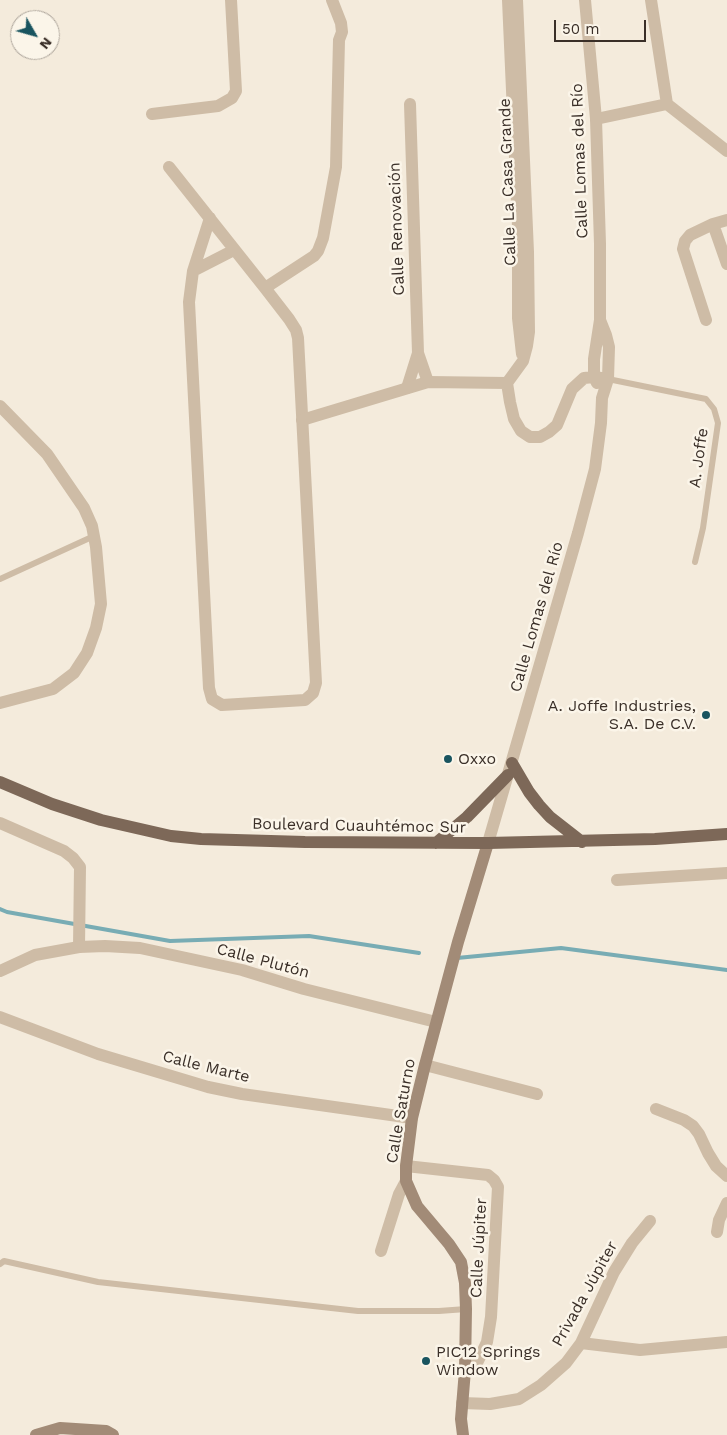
<!DOCTYPE html>
<html>
<head>
<meta charset="utf-8">
<style>
  body { margin:0 }
  #map { position:relative; width:727px; height:1435px; overflow:hidden; background:#f4ebdc; font-family:"Work Sans",sans-serif }
  canvas { display:block }
  .north { position:absolute; left:10px; top:10px; width:50px; height:50px; box-sizing:border-box; background:#fbf5e9; border:1px solid #aea69c; border-radius:50%; rotate:128deg; font-size:14px; font-weight:700; line-height:20px; text-align:center; color:#3a2f28 }
  .north::after { content:''; display:block; margin:auto; width:18px; height:22px; background:#19545f; clip-path:polygon(50% 0,100% 100%,50% 72%,0 100%) }
  .scale { position:absolute; left:554px; top:20px; width:92px; height:22px; box-sizing:border-box; border:2px solid #3a2f28; border-top:0; padding-left:6px; font-size:15px; line-height:18px; white-space:nowrap; color:#3a2f28; -webkit-text-stroke:4px #fbf5e9; paint-order:stroke }
</style>
</head>
<body>
<div id="map">
<canvas width="727" height="1435"></canvas>
<div class="north">N</div>
<div class="scale">50 m</div>
</div>
<script>
const ctx = document.querySelector('canvas').getContext('2d');
ctx.lineJoin = 'round';
const shape = rows => new Path2D(rows.map(r => 'M' + r).join(''));
function strokePath(path, color, width, dash) { ctx.strokeStyle = color; ctx.lineWidth = width; ctx.lineCap = dash ? 'butt' : 'round'; ctx.setLineDash(dash || []); ctx.stroke(path); }
function write(font, color, halo, rows, align = 'center') {
  ctx.font = font + ' "Work Sans",sans-serif'; ctx.lineWidth = 5; ctx.setLineDash([]); ctx.textBaseline = 'middle'; ctx.strokeStyle = halo; ctx.fillStyle = color; for (const [text, x, y, turn = 0] of rows) {
    ctx.save(); ctx.translate(x, y); ctx.rotate((+turn || 0) * Math.PI / 180); ctx.textAlign = isNaN(turn) ? turn : align; if (halo) ctx.strokeText(text, 0, 0); ctx.fillText(text, 0, 0); ctx.restore();
  }
}
strokePath(shape([
  [0,909,7,912,170,941,309,936,419,953],
  [457,958,561,948,727,970]
]), '#78acb4', 4);
strokePath(shape([
  [608,379,706,399,714,409,718,423,703,528,695,562],
  [0,579,94,536],
  [0,1264,4,1261,98,1282,358,1311,439,1311,466,1309]
]), '#cebca6', 6);
strokePath(shape([
  [651,0,667,104],
  [410,104,418,353,428,382],
  [152,114,218,106,232,98,236,91,231,0],
  [596,119,667,104,727,151],
  [169,167,265,288,289,319,296,330,298,338,316,683,313,693,305,700,222,705,212,699,209,688,189,302,193,271,210,218],
  [713,224,727,264],
  [193,271,234,250],
  [265,288,314,256,318,251,323,238,336,167,339,40,342,32,341,23,332,0],
  [706,320,683,249,685,241,690,235,713,224,727,220],
  [407,388,418,353],
  [0,406,47,454,84,508,92,526,96,547,101,604,96,628,87,653,74,673,53,689,0,703],
  [0,823,64,851,73,858,80,867,79,947],
  [617,880,727,873],
  [0,1017,98,1054,208,1087,242,1094,412,1118],
  [425,1065,537,1094],
  [656,1109,684,1120,693,1126,699,1134,708,1153,716,1166,727,1176],
  [406,1166,488,1175,494,1180,498,1187,491,1317,487,1342,478,1361,465,1370],
  [717,1232,719,1220,727,1203],
  [381,1251,399,1194,406,1181],
  [581,1343,640,1350,727,1342],
  [462,1403,490,1404,519,1399,541,1385,566,1363,581,1343,614,1272,632,1243,650,1221]
]), '#cebca6', 12);
strokePath(shape([
  [508,0,518,226,518,318,522,354],
  [517,0,528,252,529,332,527,346,523,361,507,383,510,402,514,419,521,431,530,437,540,437,549,432,557,425,572,389,584,378,594,377,608,379],
  [585,0,596,119,600,244,600,320,594,359,594,377,597,383],
  [302,420,428,382,507,383],
  [488,843,578,533,595,469,601,423,602,398,608,379,609,347,606,335,600,320],
  [0,971,35,955,79,947,105,946,140,948,242,970,304,989,436,1022]
]), '#cebca6', 12);
strokePath(shape([
  [36,1435,60,1428,106,1431,113,1435],
  [463,1435,461,1419,465,1370,466,1309,465,1283,461,1262,449,1244,417,1206,406,1181,406,1166,412,1118,425,1065,458,942,488,843]
]), '#a28b77', 12);
strokePath(shape([
  [512,763,529,792,539,805,550,817,582,842],
  [0,782,52,804,101,820,171,836,201,839,305,842,488,843,655,839,727,834],
  [436,843,467,817,508,775]
]), '#7d6858', 12);
for (const [x, y, r, color] of [
  [706,715,5,"#19545f"],
  [448,759,5,"#19545f"],
  [426,1361,5,"#19545f"]
]) { const dot = new Path2D(); dot.arc(x, y, r, 0, 2 * Math.PI); ctx.fillStyle = color; ctx.fill(dot); strokePath(dot, '#fbf5e9', 2); }
write('16px', '#3a2f28', '#fbf5e9', [
  ["Calle Lomas del Río",580,161,-92],
  ["Calle La Casa Grande",508,182,-92],
  ["Calle Renovación",397,229,-92],
  ["A. Joffe",699,458,-82],
  ["Calle Lomas del Río",537,617,-74],
  ["Boulevard Cuauhtémoc Sur",359,826,1],
  ["Calle Plutón",263,961,15],
  ["Calle Marte",206,1067,14],
  ["Calle Saturno",401,1111,-80],
  ["Calle Júpiter",479,1248,-87],
  ["Privada Júpiter",585,1294,-61]
]);
write('16px', '#3a2f28', '#fbf5e9', [
  ["A. Joffe Industries,",696,706,"right"],
  ["S.A. De C.V.",696,724,"right"],
  ["Oxxo",458,759],
  ["PIC12 Springs",436,1352],
  ["Window",436,1370]
], 'left');
</script>
</body>
</html>
